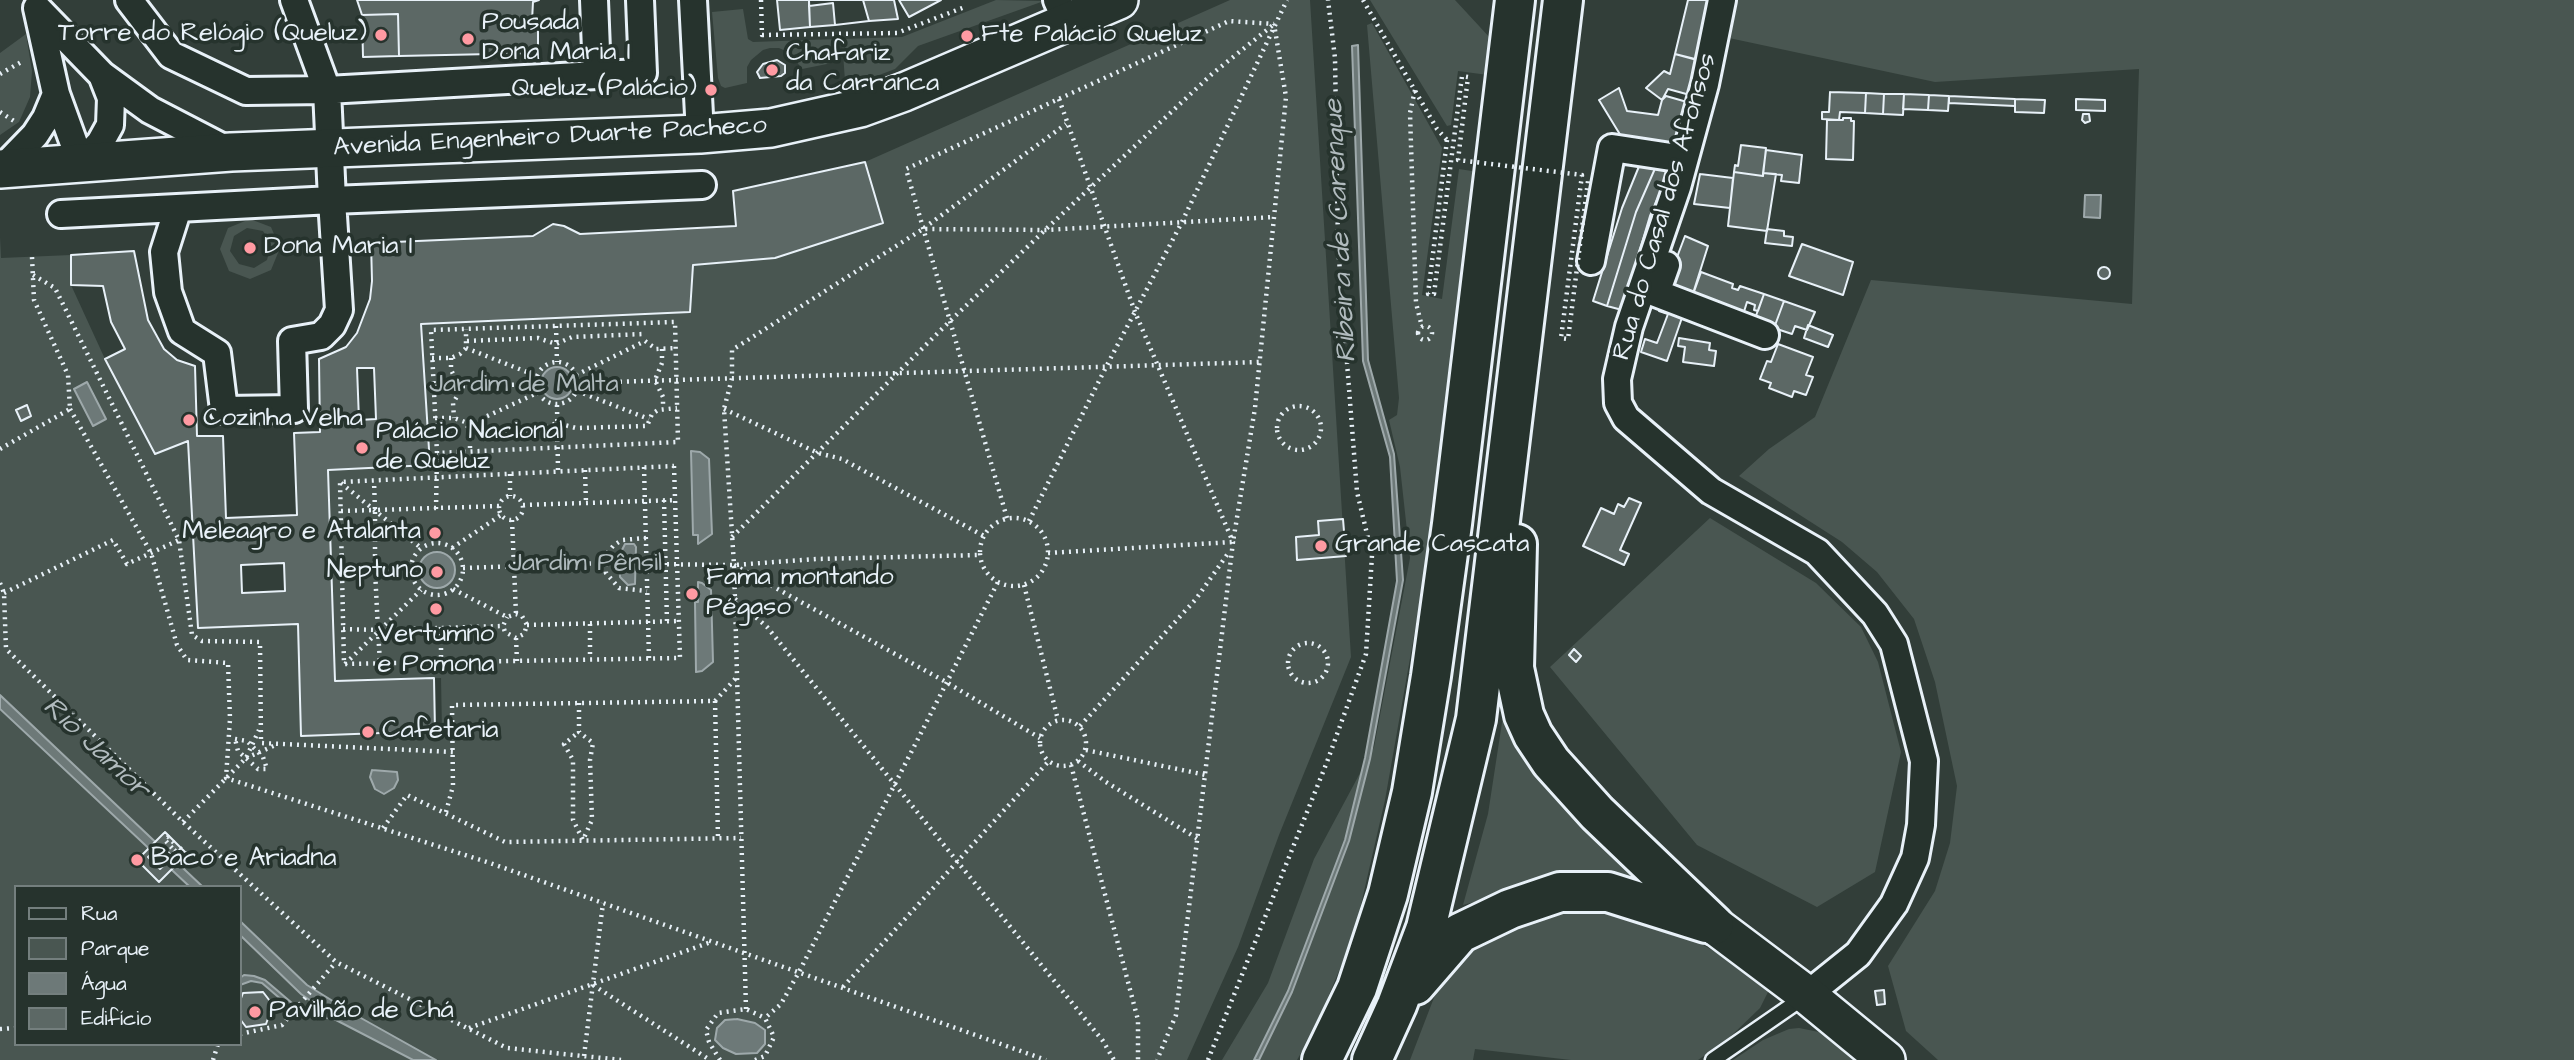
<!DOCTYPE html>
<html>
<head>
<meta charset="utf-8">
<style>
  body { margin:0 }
  #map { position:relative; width:2574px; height:1060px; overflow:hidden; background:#323e39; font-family:"Architects Daughter",sans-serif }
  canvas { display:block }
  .legend { position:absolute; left:14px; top:885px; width:228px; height:161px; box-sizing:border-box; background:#26332d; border:2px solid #747f7e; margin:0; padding:9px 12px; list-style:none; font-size:21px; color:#e8f1f8 }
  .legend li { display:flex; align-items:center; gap:14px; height:35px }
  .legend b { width:35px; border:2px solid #747f7e }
</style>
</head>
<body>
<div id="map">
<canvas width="2574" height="1060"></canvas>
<ul class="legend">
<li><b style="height:9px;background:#26332d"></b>Rua</li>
<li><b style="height:19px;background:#495651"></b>Parque</li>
<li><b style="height:19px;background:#6d7978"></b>Água</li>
<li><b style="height:19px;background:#5c6865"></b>Edifício</li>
</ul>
</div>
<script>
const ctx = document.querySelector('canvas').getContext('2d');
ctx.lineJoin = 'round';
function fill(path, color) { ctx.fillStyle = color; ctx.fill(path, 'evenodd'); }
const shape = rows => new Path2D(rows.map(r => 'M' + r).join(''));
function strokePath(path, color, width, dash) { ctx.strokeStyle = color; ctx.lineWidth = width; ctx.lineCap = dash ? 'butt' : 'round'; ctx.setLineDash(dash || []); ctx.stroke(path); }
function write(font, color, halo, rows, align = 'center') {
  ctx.font = font + ' "Architects Daughter",sans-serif'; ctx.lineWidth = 7; ctx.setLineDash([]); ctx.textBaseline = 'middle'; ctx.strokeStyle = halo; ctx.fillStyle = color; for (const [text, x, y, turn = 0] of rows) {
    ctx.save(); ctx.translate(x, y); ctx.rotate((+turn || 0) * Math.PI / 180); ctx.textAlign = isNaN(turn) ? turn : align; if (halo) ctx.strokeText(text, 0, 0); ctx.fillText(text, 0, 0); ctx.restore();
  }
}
fill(shape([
  [996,0,1044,1,918,46,895,69,853,85,845,81,842,39,902,37],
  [1230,0,1310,0,1351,657,1279,835,1238,947,1187,1060,0,1060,0,237,1,258,71,255,71,285,105,359,154,454,188,441,198,628,298,624,301,736,442,731,441,678,335,681,328,470,430,465,421,324,690,312,693,265,775,258,883,223,865,162],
  [16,887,240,887,240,1044,16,1044],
  [1370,0,1455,0,1492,40,1488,75,1458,71,1451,125,1447,126],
  [1720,0,2574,0,2574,1060,1938,1060,1906,1031,1888,966,1935,891,1950,843,1957,786,1935,682,1914,619,1877,572,1842,542,1739,476,1769,449,1815,417,1871,280,2132,304,2139,69,1935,82,1715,35],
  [743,9,748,39,753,42,836,39,836,57,832,63,802,69,790,53,779,48,770,48,763,50,751,60,747,67,747,83,725,88,721,86,718,78,712,12],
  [1372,23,1442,148,1422,295,1442,299,1459,169,1478,172,1427,562,1385,800,1354,935,1316,1026,1297,1060,1222,1060,1268,983,1314,859,1374,747,1410,558,1400,467,1389,420,1397,415,1399,398,1367,25],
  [26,34,32,71,30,97,19,122,0,135,0,53],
  [250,219,271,227,280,248,271,270,250,279,229,271,220,249,228,228],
  [247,228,263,231,271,244,267,260,254,268,239,264,230,251,234,236],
  [1710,518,1816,583,1861,627,1878,662,1901,752,1875,872,1817,907,1697,845,1550,667],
  [1503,716,1508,717,1662,886,1569,877,1463,905,1488,814],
  [1550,908,1643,911,1765,980,1769,990,1760,1008,1727,1040,1698,1060,1571,1060,1475,1049,1473,1060,1410,1060,1440,982,1467,947],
  [1799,1028,1819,1032,1828,1037,1858,1060,1733,1060,1763,1040,1789,1029]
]), '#495651');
const water = shape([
  [1358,45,1368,360,1394,454,1403,580,1370,759,1349,841,1292,992,1259,1060,1254,1060,1288,991,1345,840,1365,758,1397,581,1390,457,1363,361,1352,46,1358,45],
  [2085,195,2101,195,2100,218,2084,217,2085,195],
  '541 383a16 16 0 1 1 32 0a16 16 0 1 1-32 0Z',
  [87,382,106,419,93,426,74,389,87,382],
  [691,451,700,452,709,459,712,534,698,544,698,535,693,535,691,451],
  [625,544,634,544,636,547,635,584,628,585,620,577,619,556,625,544],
  '419 570a18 18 0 1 1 36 0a18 18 0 1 1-36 0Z',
  [698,582,702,583,711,590,713,662,702,671,696,672,695,602,698,602,698,582],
  [0,695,203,887,190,887,0,709,0,695],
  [372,770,397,772,398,780,394,788,384,794,375,789,370,777,372,770],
  [240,921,307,985,352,1013,436,1060,413,1060,334,1019,298,1014,262,983,251,981,240,985,240,978,244,975,254,976,265,980,299,1009,309,1009,312,1005,311,1001,301,994,240,935,240,921],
  [737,1019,755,1023,765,1030,765,1044,757,1053,736,1054,723,1048,715,1040,717,1028,725,1020,737,1019]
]);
fill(water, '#6d7978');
strokePath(water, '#9ea9ab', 2);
const building = shape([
  [357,0,539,0,533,2,532,21,538,24,538,53,399,56,398,14,362,15,357,0],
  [777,0,809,0,810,27,780,30,777,0],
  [809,0,863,0,869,21,835,25,833,3,809,6,809,0],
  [809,0,863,0,869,21,835,25,833,3,809,6,809,0],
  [863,0,894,0,898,19,869,21,863,0],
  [899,0,941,0,909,17,899,0],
  [1688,0,1710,0,1699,60,1675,54,1688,0],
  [833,3,835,25,810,27,809,6,833,3],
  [398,14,399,56,363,57,362,15,398,14],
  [1675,54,1697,60,1690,95,1668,89,1662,100,1646,88,1664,71,1670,74,1675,54],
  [777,60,785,65,785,73,781,76,760,78,757,72,763,64,777,60],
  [1619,88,1627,111,1658,115,1662,100,1666,96,1687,102,1676,152,1627,146,1599,100,1619,88],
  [1830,92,1866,93,1865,113,1840,112,1839,120,1822,119,1822,112,1829,112,1830,92],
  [1866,93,1884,94,1883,114,1865,113,1866,93],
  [1884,94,1904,94,1903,115,1883,114,1884,94],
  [1904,94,1929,95,1928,110,1903,109,1904,94],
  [1929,95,1949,96,1948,111,1928,110,1929,95],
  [1949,96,2015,99,2015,106,1949,103,1949,96],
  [2015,99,2045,100,2044,113,2015,112,2015,99],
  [2076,99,2105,100,2105,111,2076,110,2076,99],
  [2083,114,2089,114,2090,121,2085,123,2082,120,2083,114],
  [1843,118,1851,118,1851,121,1854,121,1853,160,1826,159,1827,120,1843,120,1843,118],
  [1741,145,1766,148,1763,176,1734,172,1735,165,1738,166,1741,145],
  [1766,150,1802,155,1799,183,1781,181,1782,175,1763,173,1766,150],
  [1642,159,1657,164,1636,212,1607,306,1593,301,1622,208,1642,159],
  [865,162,883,223,775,258,693,265,690,312,421,324,430,465,328,470,335,681,434,678,435,731,301,736,298,624,198,628,188,441,155,454,105,359,125,349,111,322,103,286,71,285,71,255,134,251,148,320,164,349,177,360,195,366,197,436,223,436,226,518,297,515,294,433,320,432,319,359,346,347,357,333,370,299,372,281,371,243,533,236,553,224,564,226,580,234,736,226,733,191,865,162],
  [357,368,374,368,376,419,359,420,357,368],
  [284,563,285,591,242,593,241,565,284,563],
  [1657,164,1670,170,1650,216,1622,310,1607,306,1636,212,1657,164],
  [1734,172,1763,176,1763,173,1776,174,1767,231,1728,226,1734,172],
  [1700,174,1733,178,1730,208,1694,204,1700,174],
  [1767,229,1784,231,1784,236,1793,237,1792,246,1765,243,1767,229],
  [1685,236,1708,246,1690,303,1663,294,1685,236],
  [1802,244,1853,262,1843,295,1789,276,1802,244],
  '2098 273a6 6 0 1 1 12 0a6 6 0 1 1-12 0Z',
  [1701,272,1733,284,1732,288,1738,290,1740,286,1764,294,1758,311,1754,310,1755,305,1747,302,1742,318,1691,300,1701,272],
  [1764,294,1784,301,1774,328,1754,321,1764,294],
  [1662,301,1685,309,1667,361,1641,352,1645,339,1657,343,1668,314,1659,311,1662,301],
  [1784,301,1815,312,1807,330,1795,326,1792,334,1774,328,1784,301],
  [1808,325,1833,335,1828,347,1804,338,1808,325],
  [1679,338,1710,343,1709,350,1716,351,1714,366,1683,362,1685,347,1678,346,1679,338],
  [1778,344,1813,357,1806,375,1813,377,1806,395,1794,391,1792,397,1769,388,1771,383,1760,379,1767,361,1771,362,1778,344],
  [27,405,31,416,21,421,16,410,27,405],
  [1629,498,1641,503,1620,550,1629,554,1624,565,1583,546,1601,508,1614,514,1618,504,1624,507,1629,498],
  [1343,519,1346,556,1297,560,1296,537,1319,535,1318,521,1343,519],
  [1574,649,1581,656,1576,662,1569,655,1574,649],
  [165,832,187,854,159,882,137,860,165,832],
  [161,845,173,857,160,869,148,857,161,845],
  [1884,990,1885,1004,1877,1005,1875,991,1884,990],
  [263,992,273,1005,266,1024,246,1027,240,1019,240,1001,243,993,263,992]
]);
fill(building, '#5c6865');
strokePath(building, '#e8f1f8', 2);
const lane = shape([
  [1713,1060,1807,995]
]);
const street = shape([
  [129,0,171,55,246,91,327,90,597,75],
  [594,0,597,75,643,73,640,0],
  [693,0,700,134],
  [1057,0,1067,22],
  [1722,0,1705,84,1677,187,1629,327,1617,379,1618,403,1626,418,1711,491,1817,552,1875,614,1894,644,1924,761,1921,825,1915,858,1894,904,1858,954,1807,995],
  [37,8,56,94,81,163,100,143,110,125,111,98,102,75],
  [37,8,102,75,150,110,231,152],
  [2,169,35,135,46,118,56,94],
  [178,208,164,252,168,292,182,331,217,353,224,410,294,409,292,341,321,336,332,325,339,310,332,200,702,185],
  [61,214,332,200,327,90,294,0],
  [1591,261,1612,148,1684,159],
  [1666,265,1656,293,1765,335]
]);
const secondary = shape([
  [0,169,231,152,700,134,771,128,860,108,904,92,1119,0],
  [1714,925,1807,995,1886,1060]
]);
const highway = shape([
  [1517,544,1514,668,1524,715,1533,735,1551,762,1597,813,1714,925],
  [1415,985,1460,933,1510,909,1560,892,1608,892,1706,923],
  [1322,1060,1357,988,1388,894,1412,792,1431,676,1452,524,1515,0],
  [1372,1060,1397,1005,1426,928,1476,719,1563,0]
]);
strokePath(lane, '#e8f1f8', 19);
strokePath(street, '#e8f1f8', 32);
strokePath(secondary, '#e8f1f8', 42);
strokePath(highway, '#e8f1f8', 44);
strokePath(shape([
  [761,0,762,35,897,33,965,7],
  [1363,0,1437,129,1447,140],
  [0,74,23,61],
  [1415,90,1410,113,1416,303,1422,327],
  [1059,99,1135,312,1233,542,1176,1015,1157,1060],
  [0,112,14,121],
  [924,228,1066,124],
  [33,275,55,288,179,540,192,635,202,641,260,642,261,743,453,752],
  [556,326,557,362],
  '1418 333a7 7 0 1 1 14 0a7 7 0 1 1-14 0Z',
  [467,341,538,338,556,344,572,337,643,334],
  [466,348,537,376],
  [662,349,662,363,655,380,663,397,663,408],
  [432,358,451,358,460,354,466,348,466,329],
  [451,358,451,370,459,386,459,393,453,403,454,418],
  '536 383a21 21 0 1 1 42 0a21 21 0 1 1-42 0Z',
  [576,375,645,341,656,349,676,348],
  [578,383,1260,362],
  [435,387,535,384],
  [577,391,649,419],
  [557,405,558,471],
  '1277 428a22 22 0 1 1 44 0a22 22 0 1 1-44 0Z',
  [70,409,151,553,177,645,187,660,228,663,230,719,226,778,490,863,1046,1060],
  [724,409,818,453,842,459,984,536],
  [435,418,454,418,465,422,470,431,470,452],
  [468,425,537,393],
  [470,431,540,430,557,423,576,428,647,426,652,414,658,410,677,408],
  [0,449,70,409,68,375,34,300,32,257],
  [674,466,680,658,344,664,340,482,674,466],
  [644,467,649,658],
  [585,470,586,503],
  [510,474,510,496],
  [341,483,421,548],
  '499 508a12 12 0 1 1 24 0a12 12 0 1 1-24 0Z',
  [664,500,667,622],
  [523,505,676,500],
  [499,506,375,510,375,570,378,630,503,626],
  [436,509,437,453,431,330,675,322,678,442,437,453],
  [341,511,375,510,374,481],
  [1007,518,906,169,1229,21,1274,24],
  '980 552a34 34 0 1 1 68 0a34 34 0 1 1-68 0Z',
  [512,520,516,614],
  [1029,521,1106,367,1182,222,1287,0],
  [732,537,949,322,1045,230,1212,74,1273,25],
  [646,538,622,540,614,545,607,553,605,563,606,573,619,588,647,591],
  '411 569a26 26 0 1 1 52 0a26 26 0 1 1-52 0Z',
  [452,548,501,515],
  [1048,553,1233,542,1255,408,1286,97,1274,24],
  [646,564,734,565,817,559,979,555],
  [734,565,946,682,1040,738],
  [463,568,605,563],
  [342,572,410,569],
  [0,583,4,593,6,649,183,822,336,962,507,1048,621,1060],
  [1024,585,1058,720],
  [453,589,507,617,516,614,522,616,527,625,524,634,516,638,505,632,503,626,507,617],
  [4,593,113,540,127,564,179,540],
  [735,599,767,627,1103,1041,1114,1060],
  [590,624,590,659],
  [527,625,679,621],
  [441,627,441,662],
  [343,629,378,630,380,663],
  [516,638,517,661],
  '1288 663a20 20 0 1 1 40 0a20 20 0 1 1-40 0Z',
  [345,664,421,590],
  [715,701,718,838],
  [579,703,579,732,593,743,590,760,592,820,583,840,573,820,573,760,564,744,579,732],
  '1040 743a23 23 0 1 1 46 0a23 23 0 1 1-46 0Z',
  [1080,726,1196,599,1229,552],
  [235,739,247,741,263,757,267,769,258,769,238,751,235,739],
  [1086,750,1206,775],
  [246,758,278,744],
  [1078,761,1106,782,1198,839],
  [1071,765,1138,1020,1138,1060],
  [446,812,453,786,452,705,715,701,737,677],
  [183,822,246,758,259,730],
  [383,828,407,795,505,842,741,838],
  [172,848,165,840,168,837,175,844],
  [174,850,182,857,185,853,178,846],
  [593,985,710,1060],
  [843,987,1048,762],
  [746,1009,734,565,724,409,732,378,732,350,923,229,1045,230,1274,217],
  [469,1028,711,942],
  [0,1029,16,1028],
  [240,1034,282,1025,336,962],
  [584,1056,603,903],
  [213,1060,218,1044],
  [720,1060,709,1042,706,1030,718,1013,746,1009,765,1018],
  [755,1060,765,1056,774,1037,765,1018,781,1004,799,972,998,582],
  [1208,1060,1327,762,1366,654,1372,555,1357,492,1338,246,1335,58,1328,0]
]), '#e8f1f8', 4.5, [2, 5]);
strokePath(lane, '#26332d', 14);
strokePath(street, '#26332d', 26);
strokePath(secondary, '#26332d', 37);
strokePath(highway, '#26332d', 38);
strokePath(shape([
  [1447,140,1428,294,1434,294,1462,76,1468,77,1458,160,1582,175,1561,338,1568,339,1588,181]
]), '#e8f1f8', 4.5, [2, 5]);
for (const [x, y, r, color] of [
  [381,35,7,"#ff9aa2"],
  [967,36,7,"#ff9aa2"],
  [468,39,7,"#ff9aa2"],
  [772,70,7,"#ff9aa2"],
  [711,90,7,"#ff9aa2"],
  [250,248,7,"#ff9aa2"],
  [189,420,7,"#ff9aa2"],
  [362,448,7,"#ff9aa2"],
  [435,533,7,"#ff9aa2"],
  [1321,546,7,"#ff9aa2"],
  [437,572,7,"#ff9aa2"],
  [692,594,7,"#ff9aa2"],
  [436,609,7,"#ff9aa2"],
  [368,732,7,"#ff9aa2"],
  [137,860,7,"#ff9aa2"],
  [255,1012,7,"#ff9aa2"]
]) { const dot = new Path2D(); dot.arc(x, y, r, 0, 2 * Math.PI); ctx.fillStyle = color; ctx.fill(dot); strokePath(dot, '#26332d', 2.5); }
write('26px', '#e8f1f8', '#26332d', [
  ["Pousada",482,24],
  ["Dona Maria I",482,54],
  ["Torre do Relógio (Queluz)",367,35,"right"],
  ["Fte Palácio Queluz",981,36],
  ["Chafariz",786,55],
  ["da Carranca",786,85],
  ["Queluz (Palácio)",697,90,"right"],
  ["Dona Maria I",264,248],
  ["Cozinha Velha",203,420],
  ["Palácio Nacional",376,433],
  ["de Queluz",376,463],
  ["Meleagro e Atalanta",421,533,"right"],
  ["Grande Cascata",1335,546],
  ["Neptuno",423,572,"right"],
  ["Fama montando",706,579],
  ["Pégaso",706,609],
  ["Vertumno",436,636,"center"],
  ["e Pomona",436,666,"center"],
  ["Cafetaria",382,732],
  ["Baco e Ariadna",151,860],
  ["Pavilhão de Chá",269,1012]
], 'left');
write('26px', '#e8f1f8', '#26332d', [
  ["Avenida Engenheiro Duarte Pacheco",550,138,-3],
  ["Rua do Casal dos Afonsos",1666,207,-74]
]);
write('26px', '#b0bbbe', '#26332d', [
  ["Jardim de Malta",524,386],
  ["Jardim Pênsil",585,565]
]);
write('italic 28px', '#b1bbbe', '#26332d', [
  ["Ribeira de Carenque",1342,231,-93],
  ["Rio Jamor",95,749,43]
]);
</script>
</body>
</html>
